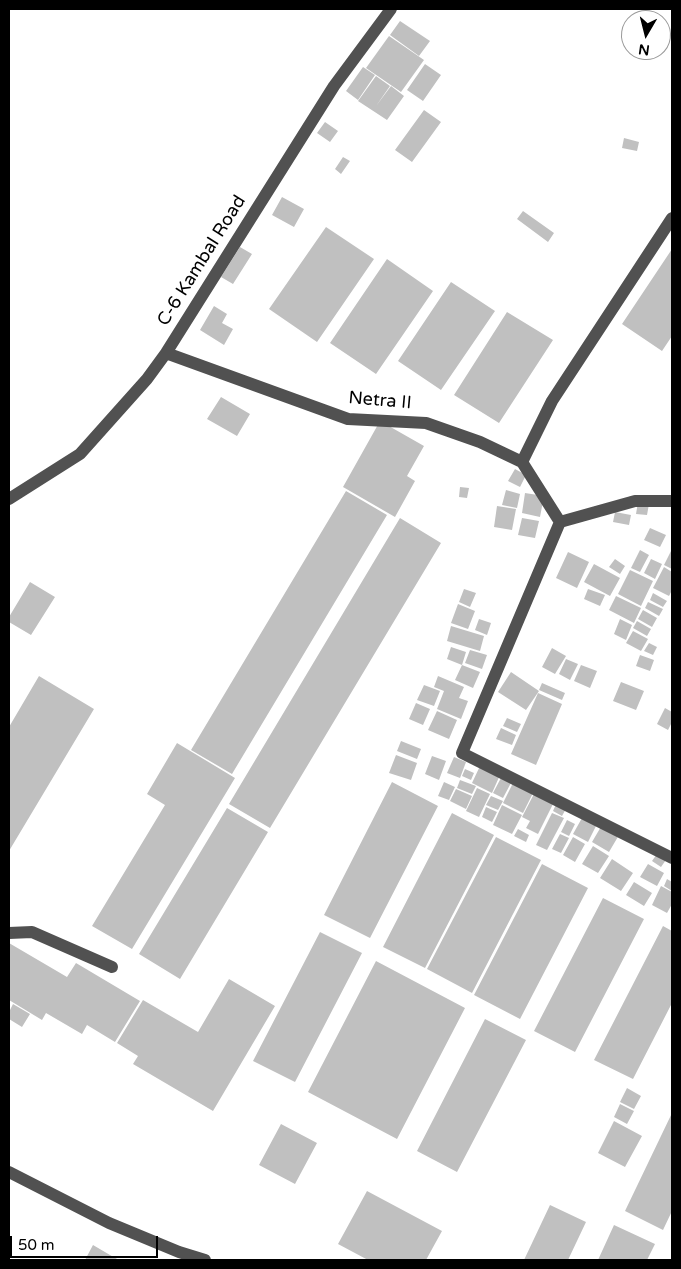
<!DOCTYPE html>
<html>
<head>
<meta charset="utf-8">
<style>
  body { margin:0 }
  #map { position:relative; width:681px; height:1269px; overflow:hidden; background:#fff; font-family:"Varela Round",sans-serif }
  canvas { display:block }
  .frame { position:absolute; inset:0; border:10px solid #000; pointer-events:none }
  .north { position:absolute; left:621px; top:10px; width:50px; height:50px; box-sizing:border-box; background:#fff; border:1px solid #999; border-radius:50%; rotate:188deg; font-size:14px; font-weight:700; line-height:20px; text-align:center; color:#000 }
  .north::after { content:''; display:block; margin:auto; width:18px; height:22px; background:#000; clip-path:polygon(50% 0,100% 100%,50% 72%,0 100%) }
  .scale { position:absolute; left:10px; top:1236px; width:148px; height:22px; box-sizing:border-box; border:2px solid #000; border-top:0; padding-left:6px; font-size:15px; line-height:18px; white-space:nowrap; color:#000; -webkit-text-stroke:4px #fff; paint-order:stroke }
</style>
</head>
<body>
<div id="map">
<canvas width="681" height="1269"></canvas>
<div class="frame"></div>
<div class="north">N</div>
<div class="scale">50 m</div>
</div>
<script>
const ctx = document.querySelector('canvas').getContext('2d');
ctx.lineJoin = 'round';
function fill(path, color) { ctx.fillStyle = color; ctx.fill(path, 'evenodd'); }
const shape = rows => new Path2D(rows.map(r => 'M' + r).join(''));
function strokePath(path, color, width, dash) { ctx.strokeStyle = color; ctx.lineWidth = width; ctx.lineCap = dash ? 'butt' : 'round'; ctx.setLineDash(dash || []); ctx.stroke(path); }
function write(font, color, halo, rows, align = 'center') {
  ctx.font = font + ' "Varela Round",sans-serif'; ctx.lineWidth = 4; ctx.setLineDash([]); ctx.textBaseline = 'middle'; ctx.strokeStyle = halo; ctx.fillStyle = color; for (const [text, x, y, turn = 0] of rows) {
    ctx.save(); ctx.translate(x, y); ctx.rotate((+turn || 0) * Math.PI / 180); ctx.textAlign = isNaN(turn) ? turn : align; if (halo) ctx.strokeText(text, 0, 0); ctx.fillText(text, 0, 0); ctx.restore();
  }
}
fill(shape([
  [400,21,430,41,419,56,390,35],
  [389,36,424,60,401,92,366,68],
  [425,64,441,75,423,101,407,90],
  [363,67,375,75,358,100,346,91],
  [376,76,390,86,376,106,391,86,404,96,387,120,358,101],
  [424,110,441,122,412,162,395,150],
  [325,122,338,131,330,142,317,133],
  [624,138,639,142,637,151,622,148],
  [343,157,350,161,341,174,335,169],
  [282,197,304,209,294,227,272,215],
  [523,211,554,233,548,242,517,219],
  [326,227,374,259,317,342,269,309],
  [240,247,252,254,233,284,221,277],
  [672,249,672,336,662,351,622,324],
  [387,259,433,291,376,374,330,343],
  [451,282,495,311,441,390,398,361],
  [214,306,227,314,222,323,233,329,224,345,200,330],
  [507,312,553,340,499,423,454,395],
  [221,397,250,414,237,436,207,419],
  [380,421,424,446,407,476,415,481,395,517,343,487],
  [515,469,526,475,520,487,508,481],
  [460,487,469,488,467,498,459,497],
  [506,490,520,494,517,508,502,505],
  [346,491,387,515,232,774,191,750],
  [525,493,544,496,540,517,522,513],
  [638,502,649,504,647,515,636,514],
  [497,506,516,509,512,530,494,527],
  [615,512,631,515,629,525,613,522],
  [400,518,441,543,270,828,229,804],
  [522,518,539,521,535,538,518,535],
  [650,528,666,535,660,547,644,540],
  [672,549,672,569,664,565],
  [640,550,649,555,640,572,631,568],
  [568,552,589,562,577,588,556,578],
  [615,559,625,566,620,574,609,567],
  [651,559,662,564,655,579,644,573],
  [594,564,620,578,610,596,584,582],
  [664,567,672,572,672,590,669,596,653,588],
  [630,570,653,581,641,606,618,594],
  [30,582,55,597,31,635,9,622,9,617],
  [464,589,476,593,470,607,459,602],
  [588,589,605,595,600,606,584,599],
  [653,593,667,601,663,607,650,600],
  [616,596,641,608,634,623,609,610],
  [648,602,663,609,659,616,645,608],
  [458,604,475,611,468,629,451,623],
  [643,610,657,618,652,627,638,619],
  [479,619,491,623,487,635,475,630],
  [620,619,632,625,626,640,614,634],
  [637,621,651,629,647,636,633,628],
  [451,626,484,636,480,651,447,641],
  [633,631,648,639,641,651,626,643],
  [649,643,657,647,653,655,644,651],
  [451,647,466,652,462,665,447,659],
  [552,648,566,656,555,674,542,667],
  [470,650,487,655,482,669,465,663],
  [640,655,654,660,650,671,636,666],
  [566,659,578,664,570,680,559,674],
  [462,665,480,672,473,688,455,680],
  [581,665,597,671,590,688,574,681],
  [511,672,539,691,526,710,498,692],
  [39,676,94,709,9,851,9,727],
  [438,676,464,687,459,698,468,701,461,719,437,709,444,691,434,687],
  [621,682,644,691,636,710,613,701],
  [542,683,565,693,562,700,539,690],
  [424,685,440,691,434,706,417,700],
  [538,693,562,704,536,765,511,754],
  [416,703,430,709,423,725,409,719],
  [665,708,672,712,672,722,668,730,657,724],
  [437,711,457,720,449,739,428,730],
  [507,718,521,724,517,732,503,726],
  [501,728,516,735,512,745,496,739],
  [401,741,421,749,417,759,397,751],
  [177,743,235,778,132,949,92,926,165,805,147,794],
  [396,755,417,763,411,780,389,773],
  [432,756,446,761,439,780,425,774],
  [454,757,466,762,460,778,447,773],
  [480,766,500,775,492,793,472,783],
  [465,769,474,773,471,780,462,776],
  [502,776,512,781,503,798,493,793],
  [460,780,476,786,472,794,457,788],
  [514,781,534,791,523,813,503,803],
  [392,782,438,806,370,938,324,915],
  [444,782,455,787,449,800,438,796],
  [477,788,490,794,479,817,466,811],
  [456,789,472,796,466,809,450,801],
  [535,792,554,802,538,834,526,828,530,821,522,817],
  [491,796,503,801,498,810,486,805],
  [557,802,567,807,562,816,553,811],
  [502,805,522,815,512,834,493,825],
  [486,807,497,812,492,822,482,817],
  [227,808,268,832,180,979,139,954],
  [452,813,494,835,425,968,383,947],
  [552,813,564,818,547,850,536,845],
  [582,818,596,826,588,842,573,834],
  [567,820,575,824,569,836,561,832],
  [602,825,619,835,609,852,592,842],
  [518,829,529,835,526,842,514,836],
  [560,834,569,838,561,853,552,849],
  [496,837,541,860,472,993,427,969],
  [573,837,585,844,575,862,563,855],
  [593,846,609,856,598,873,582,864],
  [659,851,668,857,661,867,652,861],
  [612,859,633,873,621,891,600,878],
  [542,864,588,888,520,1019,474,995],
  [648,864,664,873,657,886,640,877],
  [667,879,672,882,672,891,664,886],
  [634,882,652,893,644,906,626,895],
  [661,886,672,892,672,904,667,913,652,905],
  [603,898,644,919,575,1052,534,1031],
  [663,926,672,931,672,1003,633,1079,594,1060],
  [320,932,362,953,295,1082,253,1061],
  [9,943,67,977,76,963,140,1001,115,1042,87,1025,82,1034,46,1013,42,1020,9,1000],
  [376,961,465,1008,397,1139,308,1092],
  [229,979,275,1006,213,1111,133,1064,138,1056,117,1043,143,1000,198,1032],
  [13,1004,30,1014,22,1027,9,1019,9,1012],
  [485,1019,526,1040,457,1172,417,1151],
  [627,1088,641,1096,634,1109,620,1102],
  [620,1104,634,1111,627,1124,614,1117],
  [672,1113,672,1211,663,1230,625,1211],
  [614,1121,642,1136,625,1167,598,1153],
  [281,1124,317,1143,295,1184,259,1165],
  [367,1191,442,1231,426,1260,368,1260,338,1244],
  [550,1205,586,1222,568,1260,524,1260],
  [614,1225,655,1244,647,1260,598,1260],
  [93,1245,110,1255,119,1260,85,1260]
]), '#c0c0c0');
strokePath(shape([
  [166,353,348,419,426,423,480,442,522,462,560,522],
  [522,462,552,401,672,218],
  [9,499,80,454,147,379,166,353,334,86,391,9],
  [560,522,462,753,672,858],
  [560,522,635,501,672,501],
  [9,933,32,932,112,967],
  [9,1172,109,1223,179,1252,205,1260]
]), '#515151', 12);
write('18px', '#000', '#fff', [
  ["C-6 Kambal Road",202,261,-58],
  ["Netra II",380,401,5]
]);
</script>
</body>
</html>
